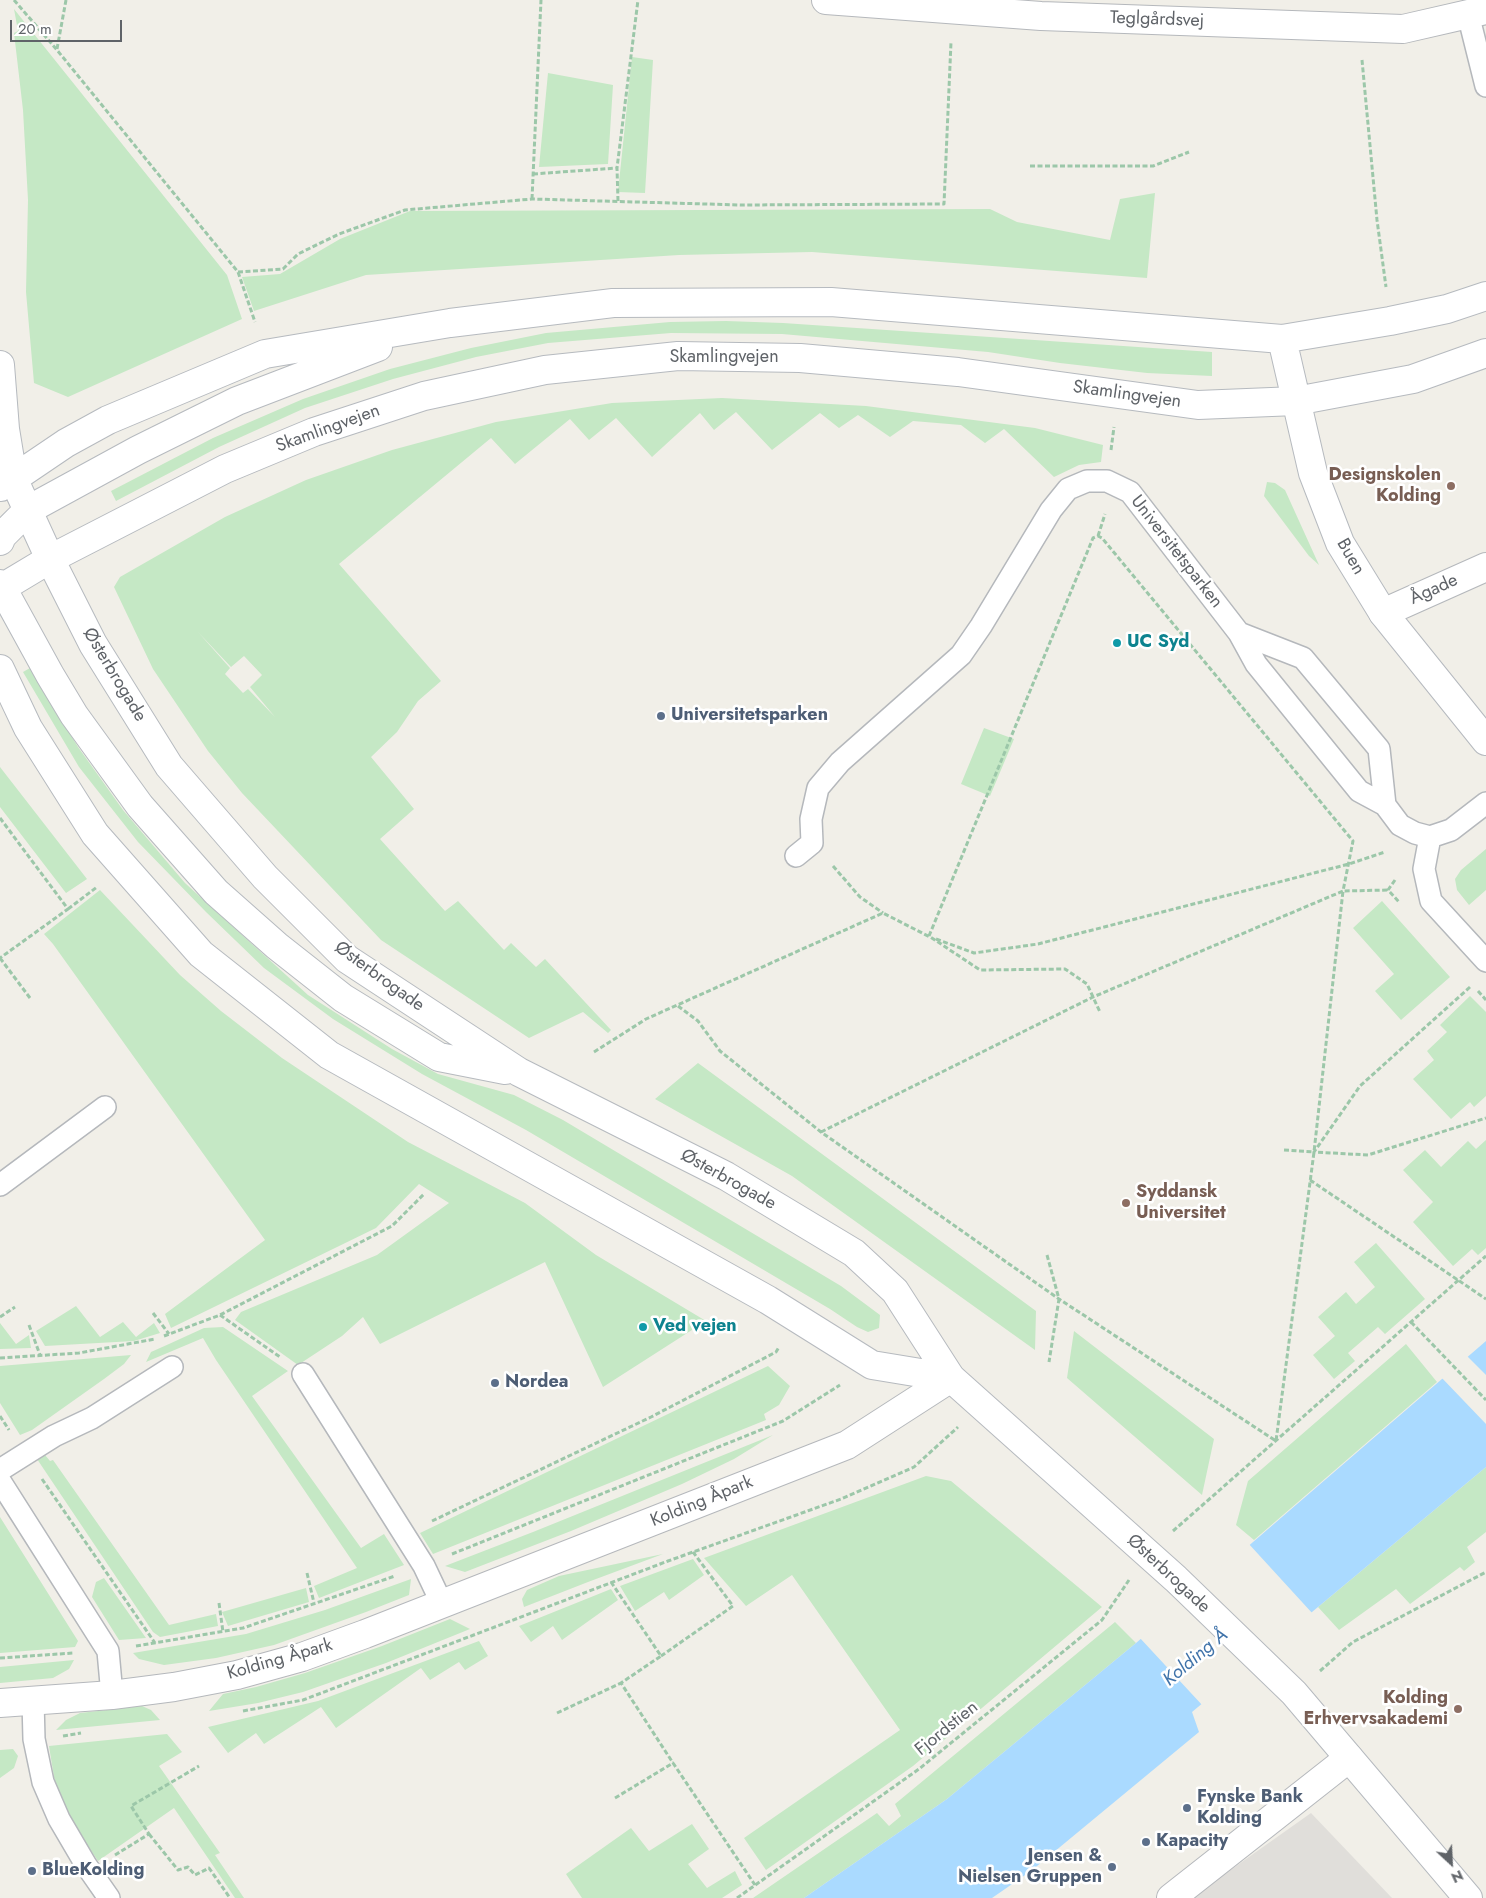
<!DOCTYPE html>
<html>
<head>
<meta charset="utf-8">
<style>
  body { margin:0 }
  #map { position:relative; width:1486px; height:1898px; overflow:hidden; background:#f1efe8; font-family:Jost,sans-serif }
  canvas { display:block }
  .north { position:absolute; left:1426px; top:1838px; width:50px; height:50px; -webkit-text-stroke:4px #fff; paint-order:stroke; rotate:155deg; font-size:14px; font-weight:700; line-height:20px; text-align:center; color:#5f6368 }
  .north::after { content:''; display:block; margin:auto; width:18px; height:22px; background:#5f6368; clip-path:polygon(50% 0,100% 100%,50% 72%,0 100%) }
  .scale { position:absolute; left:10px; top:20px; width:112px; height:22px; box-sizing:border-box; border:2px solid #5f6368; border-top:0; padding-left:6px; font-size:15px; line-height:18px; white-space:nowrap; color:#5f6368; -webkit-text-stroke:4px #fff; paint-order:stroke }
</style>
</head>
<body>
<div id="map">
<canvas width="1486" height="1898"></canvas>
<div class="north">N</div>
<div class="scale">20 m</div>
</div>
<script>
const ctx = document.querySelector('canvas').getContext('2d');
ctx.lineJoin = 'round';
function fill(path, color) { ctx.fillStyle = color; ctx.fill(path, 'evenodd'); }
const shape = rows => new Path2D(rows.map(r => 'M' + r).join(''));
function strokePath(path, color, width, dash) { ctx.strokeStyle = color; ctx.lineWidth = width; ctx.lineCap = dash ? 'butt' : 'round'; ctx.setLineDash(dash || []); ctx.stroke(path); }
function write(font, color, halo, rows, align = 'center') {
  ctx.font = font + ' Jost,sans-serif'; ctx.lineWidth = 5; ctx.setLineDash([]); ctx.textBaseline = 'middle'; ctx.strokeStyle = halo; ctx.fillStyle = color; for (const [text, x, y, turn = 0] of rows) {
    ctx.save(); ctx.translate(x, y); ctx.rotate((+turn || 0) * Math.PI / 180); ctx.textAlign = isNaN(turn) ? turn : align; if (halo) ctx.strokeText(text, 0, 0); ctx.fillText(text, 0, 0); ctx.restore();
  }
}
fill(shape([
  [1311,1813,1392,1898,1191,1898]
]), '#e0deda');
fill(shape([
  [14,9,227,275,242,319,68,397,34,383,26,292,28,200,23,110,14,33,18,31],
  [632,57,653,60,645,193,618,192],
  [548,73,613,85,608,164,539,167],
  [1155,193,1147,278,812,252,679,255,366,275,254,311,242,277,280,274,340,239,410,211,990,209,1017,222,1110,240,1120,199],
  [726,321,783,323,1212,352,1212,376,1147,373,1060,363,988,352,782,334,671,333,548,343,476,357,393,379,305,408,219,447,116,501,111,491,213,438,303,399,390,369,471,348,546,333,670,322],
  [722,398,866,406,1035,428,1103,445,1101,462,1079,465,1054,477,1004,429,985,443,961,425,913,421,890,437,858,415,839,428,820,413,772,450,736,412,714,430,700,413,652,457,616,418,589,440,570,419,515,464,491,438,339,564,441,681,418,701,397,732,371,757,414,809,380,839,445,911,458,901,504,950,511,943,536,967,545,959,611,1030,608,1033,583,1012,529,1038,381,940,242,793,208,751,153,669,114,587,120,577,225,517,306,480,392,450,496,422,612,403],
  [198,632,231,667,244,656,262,675,250,687,275,717,248,689,243,693,225,674,230,668],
  [1267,482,1275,483,1285,490,1319,565,1309,556,1264,496],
  [30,668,78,747,123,810,185,883,308,995,392,1049,438,1074,514,1095,563,1120,841,1286,880,1315,879,1328,868,1332,857,1327,830,1309,526,1130,422,1074,333,1019,264,968,206,912,138,842,79,767,23,672],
  [984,728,1014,739,990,796,961,784],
  [0,767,87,879,66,893,0,807],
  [1486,849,1486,890,1469,905,1457,890,1455,879,1461,870],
  [100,890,180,975,221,1011,282,1058,408,1142,525,1203,596,1255,706,1321,603,1387,545,1262,380,1344,363,1317,342,1336,298,1365,235,1320,241,1312,377,1255,449,1203,419,1184,376,1228,171,1328,165,1314,265,1240,53,944,44,934],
  [1382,901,1450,977,1401,1020,1375,991,1394,974,1353,928],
  [1470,996,1486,1012,1486,1096,1474,1107,1470,1102,1451,1119,1413,1079,1434,1060,1427,1051,1447,1032,1440,1025],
  [698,1063,1036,1311,1035,1350,792,1176,655,1099],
  [1486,1140,1486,1248,1478,1255,1472,1249,1453,1266,1413,1222,1433,1202,1403,1170,1425,1150,1441,1167,1468,1141,1476,1149],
  [1376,1243,1425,1299,1385,1334,1378,1327,1348,1353,1355,1361,1334,1379,1313,1355,1335,1336,1318,1317,1346,1292,1356,1304,1375,1287,1354,1262],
  [76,1306,100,1337,123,1322,136,1337,154,1323,160,1333,134,1341,45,1346,36,1331],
  [0,1323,16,1344,29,1335,31,1348,0,1349],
  [223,1327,288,1371,252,1396,361,1548,384,1534,404,1565,319,1598,314,1586,357,1568,216,1360,203,1338,146,1362,151,1352,169,1344,204,1328],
  [1074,1331,1214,1439,1202,1495,1067,1378],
  [1406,1344,1437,1382,1254,1540,1236,1525,1248,1481],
  [131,1355,124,1364,104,1379,32,1430,20,1435,0,1403,0,1366],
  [768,1366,790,1386,779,1405,764,1414,766,1420,433,1554,420,1533],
  [773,1435,734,1459,682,1484,571,1531,465,1572,445,1566,533,1532],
  [45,1455,50,1461,53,1460,169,1625,216,1614,218,1626,160,1637,153,1632,37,1459],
  [1486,1467,1486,1532,1467,1547,1475,1562,1464,1571,1460,1567,1410,1604,1396,1589,1339,1630,1318,1607],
  [926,1476,951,1481,1102,1607,913,1766,766,1870,744,1838,900,1730,792,1575,746,1606,704,1558],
  [0,1517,78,1641,75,1647,0,1653],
  [663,1554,588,1582,524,1607,522,1599,527,1590,559,1576],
  [693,1559,704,1575,669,1600,664,1592,635,1611,620,1586],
  [104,1578,146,1638,119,1640,92,1597,96,1582],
  [411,1579,409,1595,366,1612,274,1645,216,1658,164,1665,139,1659,133,1653,246,1634,325,1610],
  [306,1588,309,1602,228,1626,222,1612],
  [611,1589,618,1600,562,1640,553,1626,531,1642,519,1626],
  [450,1619,470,1629,386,1663,303,1692,258,1703,209,1711,223,1694,256,1687,305,1673,382,1646],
  [1115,1622,1136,1643,947,1799,804,1898,753,1898,877,1813,889,1826,901,1816,895,1804],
  [479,1641,488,1656,465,1670,459,1662,430,1680,421,1668,336,1728,321,1707,264,1744,256,1733,228,1753,208,1727,318,1701],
  [74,1660,69,1669,53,1678,0,1683,0,1667],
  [142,1706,151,1710,160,1720,56,1730,66,1720,80,1713],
  [167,1734,182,1752,159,1766,220,1853,215,1855,244,1898,235,1898,174,1808,98,1861,58,1802,49,1746],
  [13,1749,18,1756,14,1768,0,1778,0,1750],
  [692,1824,709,1849,688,1864,707,1888,735,1871,742,1885,722,1898,582,1898,566,1874,631,1828,649,1851]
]), '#c5e8c5');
fill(shape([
  [1486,1341,1486,1467,1192,1712,1199,1732,1031,1871,992,1898,804,1898,947,1799,1136,1643]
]), '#aadaff');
fill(shape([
  [1466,1355,1486,1375,1486,1424,1440,1376],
  [1248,1543,1313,1614,1203,1706,1139,1637]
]), '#f1efe8');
const lane = shape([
  [1468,14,1486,86],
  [1239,633,1303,658,1379,749,1385,805],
  [1430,837,1424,869,1431,901,1486,961],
  [796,856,812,843,811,819,818,788,840,762,961,655,981,626,1051,510,1068,489,1087,481,1107,481,1130,492,1239,633,1256,664,1359,791,1385,805,1400,825,1415,833,1430,837,1451,830,1486,803],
  [0,1185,105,1107],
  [303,1374,424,1566,442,1604],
  [0,1470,54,1436,92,1418,172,1367],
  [0,1481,108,1651,112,1695],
  [33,1701,34,1739,43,1782,59,1819,86,1865,109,1898]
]);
const street = shape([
  [826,0,1041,16,1403,29,1486,10],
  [1383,613,1486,567],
  [0,1703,112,1695,174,1687,237,1675,302,1657,365,1634,847,1445,951,1378],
  [1171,1898,1349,1758]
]);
const secondary = shape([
  [1282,339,1313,473,1340,543,1383,613,1486,741],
  [0,365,5,429,13,478,50,559,93,644,169,766,265,877,347,959,519,1072,726,1176,854,1253,895,1291,951,1378,1176,1579,1294,1693,1468,1898],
  [1,487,66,443,108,420,265,354,450,323,613,303,831,302,1282,339,1390,321,1447,309,1486,296],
  [0,541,2,536,28,510,138,450,237,401,378,347],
  [0,584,50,675,74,715,140,806,216,892,277,946,343,998,439,1057,505,1070],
  [0,589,50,559,225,469,314,432,424,396,545,370,678,356,800,358,958,372,1198,405,1296,401,1413,379,1486,353],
  [0,669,28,728,95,834,201,954,329,1055,768,1300,872,1365,951,1378]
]);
strokePath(lane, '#b5b8bc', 24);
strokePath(street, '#b5b8bc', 30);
strokePath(secondary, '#b6babf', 30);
strokePath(shape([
  [14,0,57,50,238,272,255,322],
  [57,49,66,0],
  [1362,60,1377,220,1386,287],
  [1030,166,1153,166,1189,152],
  [533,174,617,168],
  [532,199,541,0],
  [618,201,617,168,638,0],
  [238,272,283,269,298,254,339,234,405,210,532,199,741,205,944,204,951,42],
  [1111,450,1114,427],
  [1098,536,1105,514],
  [0,818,68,909,0,958],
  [833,866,860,897,883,913],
  [1395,880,1388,890,1399,902],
  [68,909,97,887],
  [936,939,974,953,1038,944,1349,864,1385,852],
  [0,958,30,998],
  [1470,987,1360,1086,1314,1152,1368,1155,1486,1118],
  [1478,991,1486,1000],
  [678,1006,698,1021,720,1051,821,1132,1059,1299,1276,1441,1314,1152,1343,891,1388,890],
  [594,1052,646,1019,883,913,930,937],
  [821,1132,1093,997,1343,891,1353,841,1102,538,1098,536,1093,538,929,936,980,970,1065,969,1087,984,1093,997,1100,1012],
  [1284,1150,1314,1152],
  [1310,1180,1486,1299],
  [1047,1255,1059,1299,1049,1362],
  [153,1313,169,1334],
  [220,1315,280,1357],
  [0,1317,15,1307],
  [1411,1322,1486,1400],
  [29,1325,40,1355],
  [164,1336,220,1315,392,1226,424,1194],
  [0,1358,79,1353,155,1339],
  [0,1416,9,1430],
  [42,1479,155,1643],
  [432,1521,651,1417,776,1352,779,1347],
  [1173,1531,1486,1256],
  [452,1554,783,1421,840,1385],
  [307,1573,314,1603],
  [611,1582,661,1656,621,1683,673,1763],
  [219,1603,223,1632],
  [136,1646,243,1628,395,1576],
  [661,1656,733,1606,693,1552],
  [0,1658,73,1653],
  [1320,1671,1353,1642,1486,1572],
  [243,1711,303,1700,668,1561,841,1499,914,1467,958,1427],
  [557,1713,621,1683],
  [63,1736,81,1733],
  [615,1798,673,1763,755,1885],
  [149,1834,178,1870,188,1867,195,1875,209,1868,230,1898],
  [115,1855,149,1834,131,1806,199,1766],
  [737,1898,919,1769,1102,1620,1129,1580]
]), '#9cc7a9', 3, [5, 2.5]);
strokePath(lane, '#fff', 21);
strokePath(street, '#fff', 28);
strokePath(secondary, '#fff', 28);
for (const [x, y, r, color] of [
  [1451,486,5,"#8d6e63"],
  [1117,643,5,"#0f9aa8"],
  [661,716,5,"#5c6f8a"],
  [1126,1203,5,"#8d6e63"],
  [643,1327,5,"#0f9aa8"],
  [495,1383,5,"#5c6f8a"],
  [1458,1709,5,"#8d6e63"],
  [1187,1808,5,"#5c6f8a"],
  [1146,1842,5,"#5c6f8a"],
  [1112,1867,5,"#5c6f8a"],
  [32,1871,5,"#5c6f8a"]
]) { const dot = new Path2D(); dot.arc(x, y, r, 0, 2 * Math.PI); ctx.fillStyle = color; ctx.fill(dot); strokePath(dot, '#fff', 2); }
write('18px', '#5f6368', '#fff', [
  ["Teglgårdsvej",1157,20,2],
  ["Skamlingvejen",724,358],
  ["Skamlingvejen",1127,395,8],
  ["Skamlingvejen",328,429,-20],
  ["Universitetsparken",1176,552,52],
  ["Buen",1350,557,60],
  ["Ågade",1434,590,-24],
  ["Østerbrogade",114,675,59],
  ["Østerbrogade",379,977,36],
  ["Østerbrogade",728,1180,29],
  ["Kolding Åpark",702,1502,-22],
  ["Østerbrogade",1168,1574,43],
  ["Kolding Åpark",280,1660,-16],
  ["Fjordstien",947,1729,-39]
]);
write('bold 18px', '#785e54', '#fff', [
  ["Designskolen",1441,476],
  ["Kolding",1441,497],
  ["Syddansk",1136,1193,"left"],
  ["Universitet",1136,1214,"left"],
  ["Kolding",1448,1699],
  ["Erhvervsakademi",1448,1720]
], 'right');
write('bold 18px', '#0d838f', '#fff', [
  ["UC Syd",1127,643],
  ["Ved vejen",653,1327]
], 'left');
write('bold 18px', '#4e5e75', '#fff', [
  ["Universitetsparken",671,716],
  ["Nordea",505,1383],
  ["Fynske Bank",1197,1798],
  ["Kolding",1197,1819],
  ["Kapacity",1156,1842],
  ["Jensen &",1102,1857,"right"],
  ["Nielsen Gruppen",1102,1878,"right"],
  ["BlueKolding",42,1871]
], 'left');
write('italic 19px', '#4174aa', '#fff', [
  ["Kolding Å",1196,1658,-40]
]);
</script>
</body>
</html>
